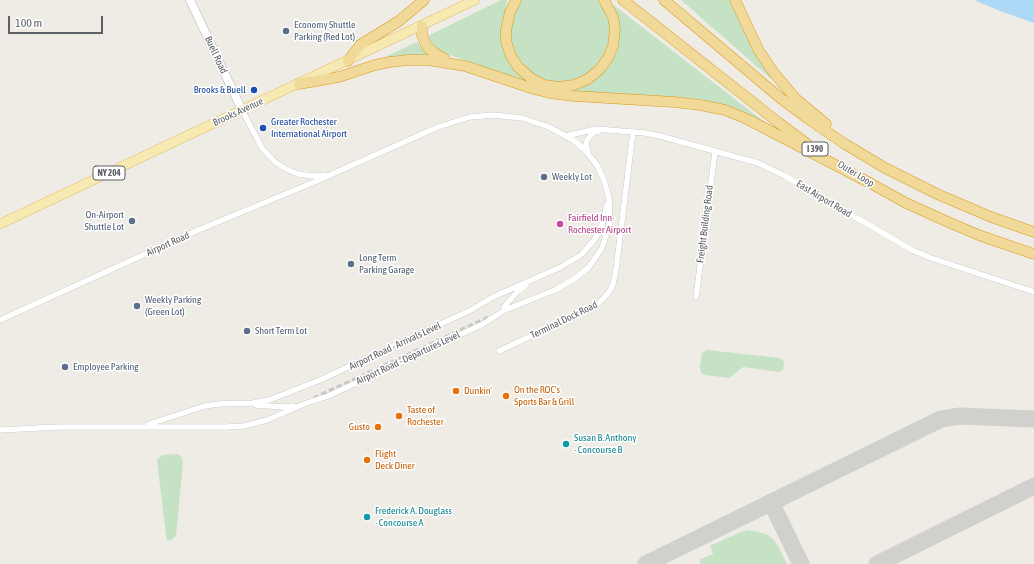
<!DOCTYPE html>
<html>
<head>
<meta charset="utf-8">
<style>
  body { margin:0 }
  #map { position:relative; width:1034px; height:564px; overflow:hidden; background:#eeece5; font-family:"Asap Condensed",sans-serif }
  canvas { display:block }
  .scale { position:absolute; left:8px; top:16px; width:95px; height:18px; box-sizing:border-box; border:2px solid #5d6064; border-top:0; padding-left:5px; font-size:12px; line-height:14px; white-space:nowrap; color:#5d6064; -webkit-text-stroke:3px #fff; paint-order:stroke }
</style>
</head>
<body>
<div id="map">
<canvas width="1034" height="564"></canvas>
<div class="scale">100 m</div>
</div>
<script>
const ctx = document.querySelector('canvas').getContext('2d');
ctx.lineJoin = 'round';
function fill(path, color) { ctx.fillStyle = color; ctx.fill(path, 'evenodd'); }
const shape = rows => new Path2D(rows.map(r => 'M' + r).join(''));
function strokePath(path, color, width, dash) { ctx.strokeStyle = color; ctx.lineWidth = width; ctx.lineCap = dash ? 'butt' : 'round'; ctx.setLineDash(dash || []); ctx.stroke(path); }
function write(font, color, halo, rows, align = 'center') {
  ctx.font = font + ' "Asap Condensed",sans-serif'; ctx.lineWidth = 3; ctx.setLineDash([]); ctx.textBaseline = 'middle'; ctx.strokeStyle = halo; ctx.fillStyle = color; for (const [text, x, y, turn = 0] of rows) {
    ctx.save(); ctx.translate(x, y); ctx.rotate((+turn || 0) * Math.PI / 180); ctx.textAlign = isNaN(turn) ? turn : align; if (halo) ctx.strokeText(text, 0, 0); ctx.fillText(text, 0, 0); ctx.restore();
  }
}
fill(shape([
  [501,0,507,0,502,29,527,80,525,83,437,50,428,39,430,35],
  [521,0,598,0,608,15,611,32,607,50,598,65,580,79,558,83,542,80,535,76,517,59,509,41,511,21],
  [681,0,730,0,772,76,770,78],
  [615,6,763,121,728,107,699,99,569,93,569,90,609,64,612,9],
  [417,42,431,57,390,59,387,56],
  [707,350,780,358,784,362,783,370,779,372,743,367,729,378,705,375,701,373,700,367,702,353],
  [178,454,182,458,183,462,176,536,170,541,167,540,166,535,157,460,162,455],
  [749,530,766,534,773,539,779,548,787,564,701,564,699,560,713,554,710,546,741,532]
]), '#c5e2c5');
fill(shape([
  [974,0,1034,0,1034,23,1000,11]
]), '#add8f6');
strokePath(shape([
  [771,502,801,564],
  [646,564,941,419,960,416,1034,419],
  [877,564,1034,486]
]), '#d0d0cc', 17);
strokePath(shape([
  [314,399,491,317]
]), '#cac9c5', 5.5, [5.5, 3]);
const street = shape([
  [242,110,262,148,275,162,286,169,298,174,312,176,326,175],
  [566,136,596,129,645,133,660,136,758,163,785,176,912,250,931,258,1034,292],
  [588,151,586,145,587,140,594,132,599,131],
  [696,297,715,152],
  [504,307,517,292,526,285],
  [0,320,196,231,312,183,438,127,470,117,493,115,522,118,549,127,573,140,584,149,597,165,604,180,609,198,610,222,602,248,589,267,574,279,555,290,505,310,483,324,328,396,304,404,267,420,244,426,227,427,59,427,0,430],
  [499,351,591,308,600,302,609,292,613,284,616,270,633,132],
  [256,405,283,407,293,406],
  [149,424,205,406,218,404,253,403,269,400,320,380,471,310,493,297,561,267,581,255,595,239,603,222,607,204]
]);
const secondary = shape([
  [190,0,242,110]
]);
const primary = shape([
  [0,224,475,0]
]);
const highway = shape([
  [516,0,510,12,506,30,506,41,511,56,518,67,532,79,544,85,559,87,574,85,588,79,600,69,608,58,613,46,615,29,613,17,604,0],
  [623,0,779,123,807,144],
  [664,0,779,97,807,118,845,144,885,168,937,194,991,217,1034,232],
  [735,0,759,51,774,73,796,99,826,124],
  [422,26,422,35,427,47,436,54,445,59],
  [348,61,360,45,399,21,424,0],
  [299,84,339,77,375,65,390,62,409,60,428,60,465,66,534,89,550,93,574,96,674,102,700,105,725,110,749,120,866,181],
  [861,178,906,203,948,222,981,236,1034,254]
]);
strokePath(street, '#b2b5b9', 6);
strokePath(secondary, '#b2b4b8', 9);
strokePath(primary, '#e2bd6a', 10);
strokePath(highway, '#da9919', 11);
strokePath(street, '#fff', 5.5);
strokePath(secondary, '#fff', 8);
strokePath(primary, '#f6e9b2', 9);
strokePath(highway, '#f1d999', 10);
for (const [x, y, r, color] of [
  [286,31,4,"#5c6f8a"],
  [254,90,4,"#1a4fb4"],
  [263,128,4,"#1a4fb4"],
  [544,177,4,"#5c6f8a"],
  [132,221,4,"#5c6f8a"],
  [560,224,4,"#d1479c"],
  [351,264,4,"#5c6f8a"],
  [137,306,4,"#5c6f8a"],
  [247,331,4,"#5c6f8a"],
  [65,367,4,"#5c6f8a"],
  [456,391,4,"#e8710a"],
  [506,396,4,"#e8710a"],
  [399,416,4,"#e8710a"],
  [378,427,4,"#e8710a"],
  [566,444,4,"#0f9aa8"],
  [367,460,4,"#e8710a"],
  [367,517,4,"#0f9aa8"]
]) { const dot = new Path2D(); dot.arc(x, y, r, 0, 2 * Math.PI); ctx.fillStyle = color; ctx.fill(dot); strokePath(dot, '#fff', 1.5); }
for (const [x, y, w] of [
  [815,149,26],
  [109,173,32]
]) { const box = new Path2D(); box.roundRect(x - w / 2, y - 7, w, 14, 3); ctx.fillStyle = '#fff'; ctx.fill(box); strokePath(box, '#5d6064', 1); }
write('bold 9px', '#5d6064', null, [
  ["I 390",815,149],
  ["NY 204",109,173]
]);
write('10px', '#4e5e75', '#fff', [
  ["Economy Shuttle",294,25],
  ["Parking (Red Lot)",294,37],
  ["Weekly Lot",552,177],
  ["On-Airport",124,215,"right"],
  ["Shuttle Lot",124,227,"right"],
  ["Long Term",359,258],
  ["Parking Garage",359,270],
  ["Weekly Parking",145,300],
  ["(Green Lot)",145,312],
  ["Short Term Lot",255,331],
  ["Employee Parking",73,367]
], 'left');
write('10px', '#5d6064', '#fff', [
  ["Buell Road",216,55,65],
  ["Brooks Avenue",238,112,-25],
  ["Outer Loop",856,174,31],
  ["East Airport Road",824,199,31],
  ["Freight Building Road",705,224,-83],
  ["Airport Road",168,244,-24],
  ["Terminal Dock Road",564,320,-26],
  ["Airport Road - Arrivals Level",395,346,-25],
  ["Airport Road - Departures Level",408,358,-25]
]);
write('10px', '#164399', '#fff', [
  ["Brooks & Buell",246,90],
  ["Greater Rochester",271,122,"left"],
  ["International Airport",271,134,"left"]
], 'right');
write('10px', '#b23c85', '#fff', [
  ["Fairfield Inn-",568,218],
  ["Rochester Airport",568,230]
], 'left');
write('10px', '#c56008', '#fff', [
  ["On the ROC's",514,390],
  ["Sports Bar & Grill",514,402],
  ["Dunkin'",464,391],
  ["Taste of",407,410],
  ["Rochester",407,422],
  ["Gusto",370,427,"right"],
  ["Flight",375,454],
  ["Deck Diner",375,466]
], 'left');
write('10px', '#0d838f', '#fff', [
  ["Susan B. Anthony",574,438],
  ["- Concourse B",574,450],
  ["Frederick A. Douglass",375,511],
  ["- Concourse A",375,523]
], 'left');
</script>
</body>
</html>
